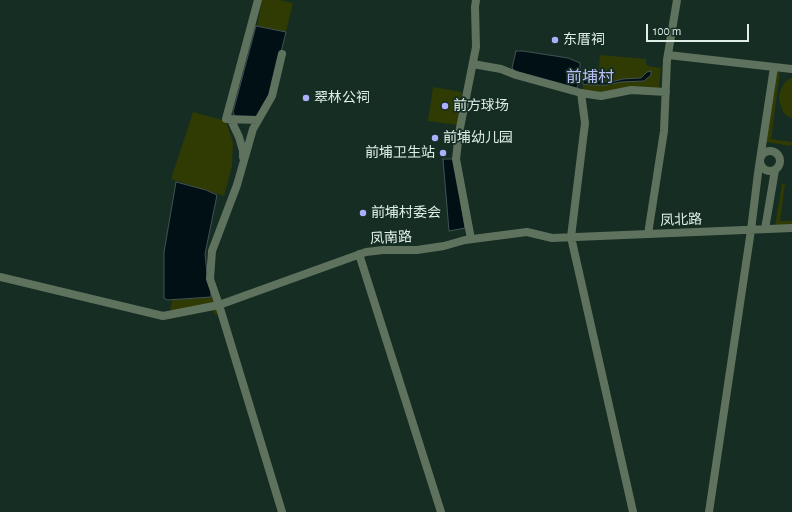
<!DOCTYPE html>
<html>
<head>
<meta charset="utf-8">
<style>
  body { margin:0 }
  #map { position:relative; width:792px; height:512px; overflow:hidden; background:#152d23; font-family:"Alegreya Sans",sans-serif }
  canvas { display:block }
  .scale { position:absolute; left:646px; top:24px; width:103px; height:18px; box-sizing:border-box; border:2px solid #dfeee7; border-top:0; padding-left:5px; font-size:12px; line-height:14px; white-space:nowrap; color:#dfeee7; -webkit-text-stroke:3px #152d23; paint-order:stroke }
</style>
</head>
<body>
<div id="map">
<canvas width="792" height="512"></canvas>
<div class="scale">100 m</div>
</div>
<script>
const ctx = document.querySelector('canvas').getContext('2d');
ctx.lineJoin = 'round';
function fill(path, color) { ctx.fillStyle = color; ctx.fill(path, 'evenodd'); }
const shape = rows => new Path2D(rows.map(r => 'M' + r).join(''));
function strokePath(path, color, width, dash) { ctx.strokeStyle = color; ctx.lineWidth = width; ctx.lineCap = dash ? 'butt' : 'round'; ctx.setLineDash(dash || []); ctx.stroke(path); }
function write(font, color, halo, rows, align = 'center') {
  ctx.font = font + ' "Alegreya Sans","Noto Sans SC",sans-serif'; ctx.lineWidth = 3.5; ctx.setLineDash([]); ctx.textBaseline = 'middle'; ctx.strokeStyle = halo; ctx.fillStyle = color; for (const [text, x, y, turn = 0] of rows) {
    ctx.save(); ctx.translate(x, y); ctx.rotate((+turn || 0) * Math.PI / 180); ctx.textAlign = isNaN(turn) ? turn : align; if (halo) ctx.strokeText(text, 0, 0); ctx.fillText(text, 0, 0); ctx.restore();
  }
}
fill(shape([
  [262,0,280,0,293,3,286,32,257,26],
  [600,55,646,59,646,64,648,66,661,68,659,88,638,87,615,89,600,92,583,92,583,76,598,77],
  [777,68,792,69,792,73,780,72,771,139,792,142,791,146,766,142],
  [790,78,792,78,792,118,787,116,783,112,780,103,779,97,781,89,784,83],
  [433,87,462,92,457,125,428,121],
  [193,112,226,121,233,142,232,166,224,196,171,179],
  [782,184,785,184,780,221,792,221,792,225,775,226],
  [211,297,215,297,221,313,215,315,211,303,170,311,172,300]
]), '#303a03');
const water = shape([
  [256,26,286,32,270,96,257,117,235,117,233,112,256,26],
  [516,51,523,51,568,58,580,63,580,79,577,88,515,71,512,68,516,51],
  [651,71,651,75,644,81,621,82,606,85,591,85,583,84,583,76,598,78,603,82,611,82,623,79,641,78,647,72,651,71],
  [443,159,454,159,465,228,449,231,443,159],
  [176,182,206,190,217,195,205,254,207,273,211,288,211,297,167,300,164,298,164,252,176,182]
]);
fill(water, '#001015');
strokePath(water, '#435354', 1);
strokePath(shape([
  [668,55,792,69],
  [473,64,501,69,516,75,581,93,601,96,631,90,666,92],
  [581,93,585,123,571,237,633,512],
  [231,120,239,137,243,151,243,157],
  [258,120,226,119,258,0],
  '760 161a10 10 0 1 1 20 0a10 10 0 1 1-20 0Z',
  [765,229,775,170],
  [648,234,664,131,667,60,677,0],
  [471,239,456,159,459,133,476,47,475,7,476,0],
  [359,254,441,512],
  [0,277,163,316,219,305,366,252,383,250,417,250,444,246,465,240,527,232,552,238,792,228],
  [282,512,219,305,210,279,212,251,237,185,253,129,272,96,282,54],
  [709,512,751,230,758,173,774,67]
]), '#5f725e', 8);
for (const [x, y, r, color] of [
  [555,40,4,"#acaffb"],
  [306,98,4,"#acaffb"],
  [445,106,4,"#acaffb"],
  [435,138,4,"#acaffb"],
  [443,153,4,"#acaffb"],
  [363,213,4,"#acaffb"]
]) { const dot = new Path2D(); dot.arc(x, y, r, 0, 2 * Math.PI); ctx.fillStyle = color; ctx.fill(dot); strokePath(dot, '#152d23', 1.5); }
write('14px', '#dfeee7', '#152d23', [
  ["东厝祠",563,40],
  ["翠林公祠",314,98],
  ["前方球场",453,106],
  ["前埔幼儿园",443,138],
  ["前埔卫生站",435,153,"right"],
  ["前埔村委会",371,213]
], 'left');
write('14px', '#dfeee7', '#152d23', [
  ["凤北路",681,220,-2],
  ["凤南路",391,238,-3]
]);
write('16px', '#babdf6', '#152d23', [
  ["前埔村",590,77]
]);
</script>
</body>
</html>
